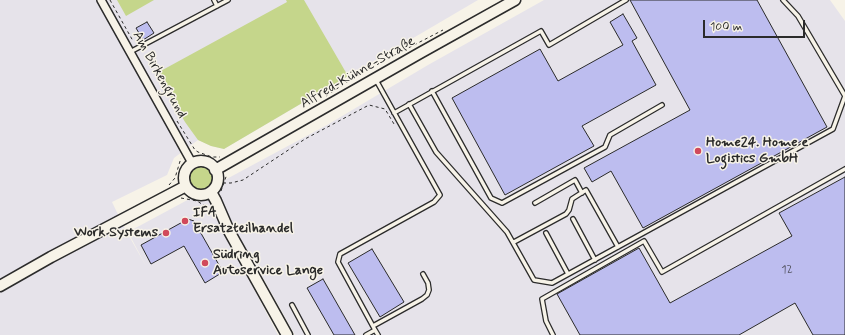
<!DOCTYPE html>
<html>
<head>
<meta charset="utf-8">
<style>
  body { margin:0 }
  #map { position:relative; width:845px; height:335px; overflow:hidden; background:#f7f3e8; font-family:Mynerve,sans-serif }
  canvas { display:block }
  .scale { position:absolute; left:703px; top:20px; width:102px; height:18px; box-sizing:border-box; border:2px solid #2b2b2b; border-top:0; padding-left:5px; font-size:12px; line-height:14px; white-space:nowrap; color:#2b2b2b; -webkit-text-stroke:3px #f7f3e8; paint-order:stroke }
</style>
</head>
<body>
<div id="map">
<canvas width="845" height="335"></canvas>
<div class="scale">100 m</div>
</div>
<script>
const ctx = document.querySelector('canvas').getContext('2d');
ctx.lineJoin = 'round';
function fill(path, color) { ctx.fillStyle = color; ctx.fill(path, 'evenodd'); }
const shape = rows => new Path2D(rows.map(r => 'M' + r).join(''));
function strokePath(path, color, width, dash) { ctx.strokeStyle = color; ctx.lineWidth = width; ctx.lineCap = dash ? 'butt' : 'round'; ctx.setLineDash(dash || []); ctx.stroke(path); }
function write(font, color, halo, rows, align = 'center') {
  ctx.font = font + ' Mynerve,sans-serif'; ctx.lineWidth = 3; ctx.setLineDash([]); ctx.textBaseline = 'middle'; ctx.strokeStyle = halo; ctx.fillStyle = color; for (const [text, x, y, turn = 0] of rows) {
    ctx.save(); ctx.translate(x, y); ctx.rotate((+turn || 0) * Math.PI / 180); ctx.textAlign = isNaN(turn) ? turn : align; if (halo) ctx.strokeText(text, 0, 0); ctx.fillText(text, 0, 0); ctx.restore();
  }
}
fill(shape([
  [0,0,478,0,224,149,211,146,198,140,174,158,167,175,112,202,125,229,146,266,128,232,327,125,428,65,544,0,830,0,845,21,845,335,295,335,258,269,247,276,278,335,0,335]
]), '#e6e3ea');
fill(shape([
  [117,0,154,0,126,16],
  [286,0,304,0,348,76,224,149,211,146,198,140,185,122,157,73,287,2],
  '187 179a13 13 0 1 1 26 0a13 13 0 1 1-26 0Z'
]), '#c5d68b');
const building = shape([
  [630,0,757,0,827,127,643,228,611,171,592,182,584,168,690,110,630,0],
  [623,14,637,38,632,41,656,85,582,126,594,146,505,195,452,98,540,49,558,81,623,45,610,22,623,14],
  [147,22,154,33,143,40,136,28,147,22],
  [845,177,845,335,813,335,795,303,739,335,580,335,557,294,639,248,670,303,792,236,779,213,845,177],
  [188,219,194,221,223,272,205,283,184,246,151,264,141,245,188,219],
  [372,249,404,302,380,317,348,263,372,249],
  [323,279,355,335,334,335,307,288,323,279]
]);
fill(building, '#bdbdef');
strokePath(building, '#2b2b2b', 1);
const lane = shape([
  [214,0,217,6],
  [130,52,228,0],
  [432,91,491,198,502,203,605,147,610,135,662,105],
  [409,104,436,152,507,232,534,280,552,283,833,129,845,96,798,16,783,0],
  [394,113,541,31,549,45,626,0],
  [535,203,575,180,582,193],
  [573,219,595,260],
  [546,233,568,274],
  [514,242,566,214,569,210,572,199,586,190,618,247],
  [292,305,308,335],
  [373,326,422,299,427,295,429,290,428,283,423,274],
  [375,330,378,335],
  [366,335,375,330,338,262,340,254,434,202,440,195,376,80],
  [553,335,546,321,542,299,644,241,662,272,845,169]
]);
const street = shape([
  [101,0,192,163]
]);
const secondary = shape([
  '184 178a17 17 0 1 1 34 0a17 17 0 1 1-34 0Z',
  [215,170,420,53,515,0],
  [211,192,216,201,229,231,287,335],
  [0,286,51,257,186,186]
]);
strokePath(lane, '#2b2b2b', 6);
strokePath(street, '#2b2b2b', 10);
strokePath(secondary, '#2b2b2b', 13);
strokePath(shape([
  [110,0,133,41],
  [326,96,347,82,385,60,443,30],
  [177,121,195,150,198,152,212,157,220,157],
  [223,183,231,183,243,180,305,139,369,105,385,109,394,124],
  [169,185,175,178,181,158],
  [221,191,227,174],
  [181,198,197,201,205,206,207,205]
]), '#2b2b2b', 1, [3, 3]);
strokePath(lane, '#f7f3e8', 3.5);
strokePath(street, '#f7f3e8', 7);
strokePath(secondary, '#f7f3e8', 10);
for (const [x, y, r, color] of [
  [698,151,4,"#d1495b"],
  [185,221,4,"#d1495b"],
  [166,233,4,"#d1495b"],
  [205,263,4,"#d1495b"]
]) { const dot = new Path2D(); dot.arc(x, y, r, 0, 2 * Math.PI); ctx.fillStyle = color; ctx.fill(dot); strokePath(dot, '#f7f3e8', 1.5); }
write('12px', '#50505c', null, [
  ["12",787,270]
]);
write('14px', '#2b2b2b', '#f7f3e8', [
  ["Alfred-Kühne-Straße",358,73,-30],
  ["Am Birkengrund",159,75,61]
]);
write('bold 14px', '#2b2b2b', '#f7f3e8', [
  ["Home24. Home e",706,143],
  ["Logistics GmbH",706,159],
  ["IFA",193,213],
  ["Ersatzteilhandel",193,229],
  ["Work Systems",158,233,"right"],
  ["Südring",213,255],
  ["Autoservice Lange",213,271]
], 'left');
</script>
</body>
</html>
